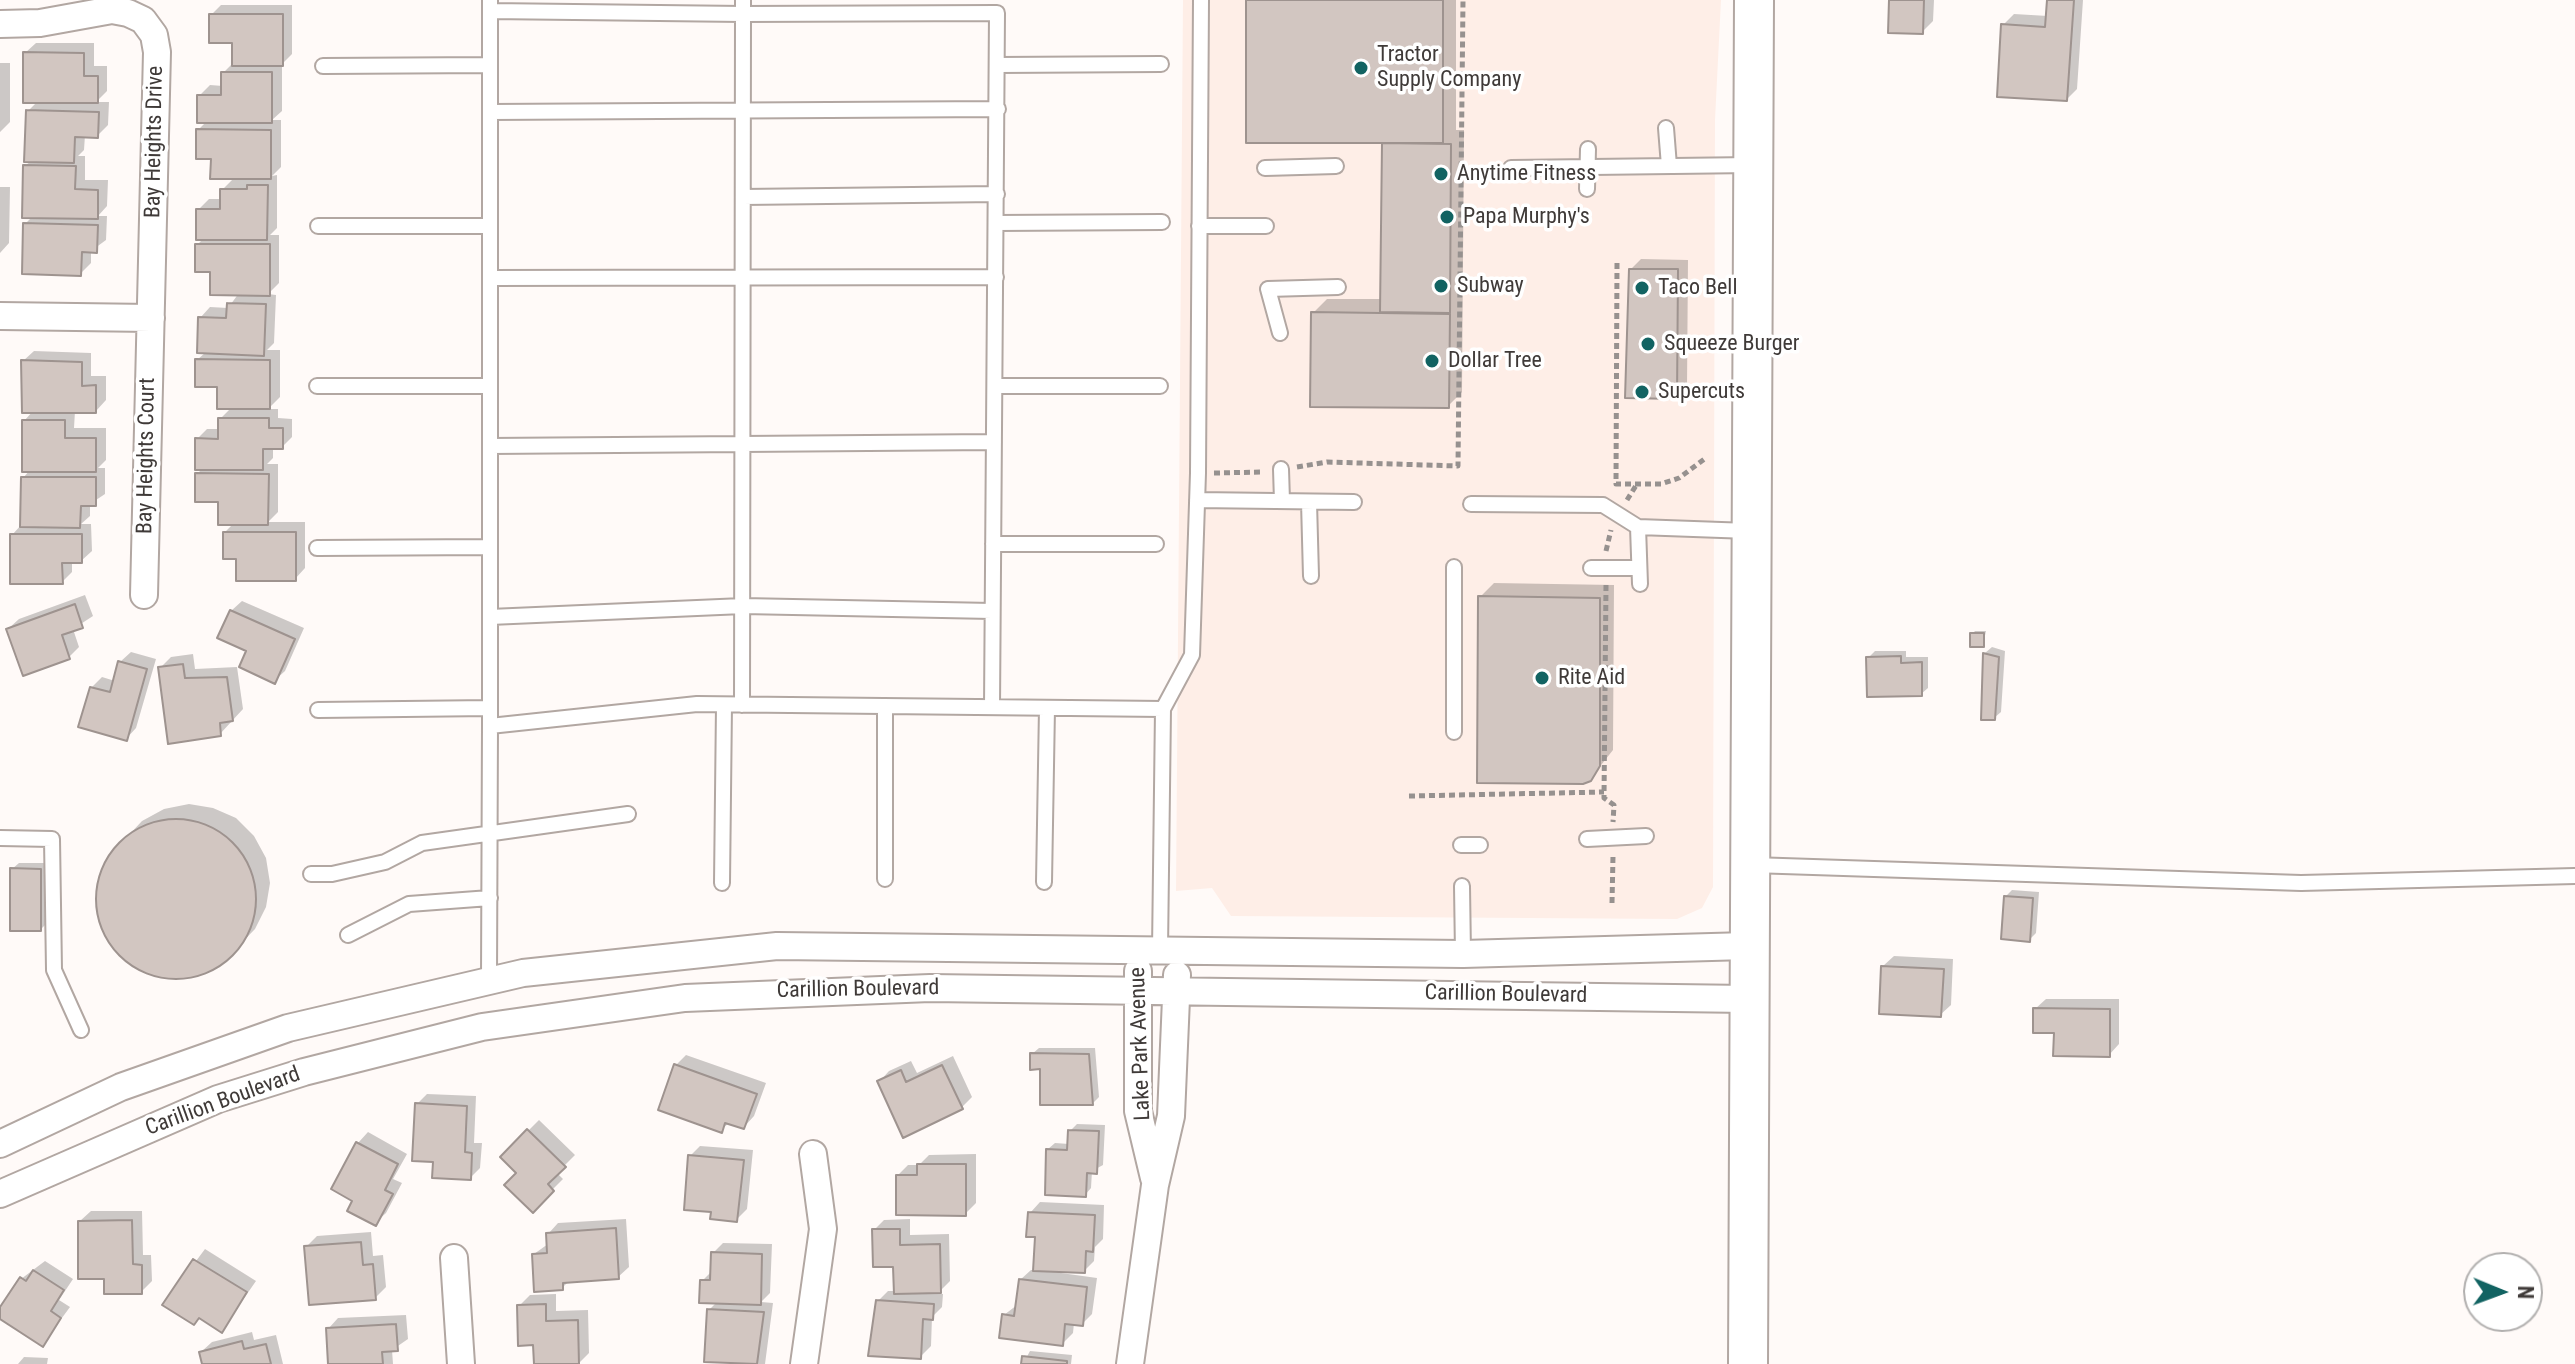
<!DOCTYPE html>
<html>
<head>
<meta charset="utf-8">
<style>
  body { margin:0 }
  #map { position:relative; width:2575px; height:1364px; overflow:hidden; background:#fffaf8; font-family:"Roboto Condensed",sans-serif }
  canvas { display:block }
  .north { position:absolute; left:2463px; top:1252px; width:80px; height:80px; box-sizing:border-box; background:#fff; border:2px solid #b2b0af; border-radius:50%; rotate:91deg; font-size:22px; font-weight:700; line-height:32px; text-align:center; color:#3f3a38 }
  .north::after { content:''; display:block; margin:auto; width:28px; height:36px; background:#126362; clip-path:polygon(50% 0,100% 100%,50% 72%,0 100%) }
</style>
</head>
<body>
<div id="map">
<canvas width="2575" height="1364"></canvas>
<div class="north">N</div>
</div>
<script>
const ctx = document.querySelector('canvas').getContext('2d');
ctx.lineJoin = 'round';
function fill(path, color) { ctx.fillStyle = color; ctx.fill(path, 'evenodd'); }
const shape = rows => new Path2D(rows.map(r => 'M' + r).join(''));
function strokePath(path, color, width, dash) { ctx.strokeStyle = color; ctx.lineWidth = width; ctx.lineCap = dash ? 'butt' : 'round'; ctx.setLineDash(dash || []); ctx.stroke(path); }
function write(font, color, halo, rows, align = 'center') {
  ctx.font = font + ' "Roboto Condensed",sans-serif'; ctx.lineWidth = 7; ctx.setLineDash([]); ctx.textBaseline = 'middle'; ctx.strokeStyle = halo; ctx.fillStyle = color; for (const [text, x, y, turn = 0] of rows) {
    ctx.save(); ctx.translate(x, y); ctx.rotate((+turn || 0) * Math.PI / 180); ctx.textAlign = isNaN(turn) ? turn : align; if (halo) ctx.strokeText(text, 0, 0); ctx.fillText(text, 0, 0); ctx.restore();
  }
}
fill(shape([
  [1183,0,1721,0,1715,120,1713,887,1702,908,1677,919,1231,916,1212,888,1176,891]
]), '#feeee7');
fill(shape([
  [1248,0,1456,0,1456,130,1464,130,1462,392,1448,406,1313,313,1327,299,1382,299,1384,141],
  [1891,0,1934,0,1933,21,1922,32],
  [2049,0,2083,0,2077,89,2067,99,2003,25,2014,14,2048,16],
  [221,5,292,5,292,54,282,64,282,111,272,120,281,120,281,167,272,176,277,175,277,228,270,235,279,235,279,283,268,294,276,295,274,343,267,350,280,350,280,397,268,409,278,409,278,418,292,419,292,437,282,447,273,447,273,458,267,464,278,464,278,512,268,522,305,522,305,568,295,579,238,557,225,532,234,523,197,474,203,468,197,439,207,429,220,429,220,419,232,407,219,385,197,360,206,352,200,318,210,307,228,308,239,293,212,270,197,245,204,238,198,210,209,199,222,199,222,190,235,177,213,157,198,130,207,121,199,96,210,85,223,86,223,73,234,62,234,41,211,15],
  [36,43,94,43,94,66,107,66,107,91,96,102,109,102,108,125,97,136,85,135,84,150,78,156,85,156,85,180,108,180,107,206,98,216,107,216,106,240,91,251,91,263,80,274,25,224,33,216,25,166,32,160,28,111,38,101,25,53],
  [0,63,10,63,10,122,0,132],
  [0,187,10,187,9,243,0,253],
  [1641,259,1688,260,1687,387,1677,397,1631,269],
  [34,351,91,353,91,376,106,376,106,400,96,411,75,411,74,428,106,428,106,460,98,468,105,468,105,494,90,504,90,516,81,524,91,524,92,551,81,561,72,561,72,572,62,582,12,535,22,524,23,478,30,470,24,421,33,411,23,361],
  [1494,583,1614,585,1613,750,1590,779,1480,597],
  [85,595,93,616,73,629,79,647,69,657,8,629,19,619],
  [242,601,304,628,285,671,274,681,249,650,231,611],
  [1975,631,1986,631,1983,645,1972,634],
  [1992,647,2005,651,2001,712,1994,718,1983,718,1985,653],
  [1875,651,1906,651,1906,657,1928,657,1928,688,1921,694,1868,658],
  [131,652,156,659,136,728,126,739,91,688,102,677,115,681,120,662],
  [193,654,195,669,237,667,243,709,220,734,160,668,171,657],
  [189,804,213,808,236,818,254,836,266,858,270,883,266,907,255,929,221,964,196,975,169,978,143,971,120,955,105,933,97,907,99,880,110,855,142,821,164,809],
  [19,863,47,863,47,923,40,930,12,869],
  [2012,890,2039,892,2036,933,2029,940,2006,896],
  [1894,956,1953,959,1951,1005,1940,1015,1883,966],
  [2046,999,2119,999,2119,1044,2109,1055,2056,1031,2035,1009],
  [1039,1048,1095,1048,1099,1097,1093,1103,1032,1054],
  [686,1055,766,1083,754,1116,744,1127,730,1122,721,1130,676,1065],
  [953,1056,972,1097,962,1107,879,1082,889,1071,911,1061,917,1073],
  [427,1094,476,1096,474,1143,482,1143,480,1168,470,1178,435,1160,417,1104],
  [539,1120,575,1155,557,1173,563,1179,532,1210,519,1173,502,1157],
  [1077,1124,1105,1125,1103,1165,1092,1171,1091,1188,1085,1195,1048,1149,1055,1143,1069,1144,1070,1131],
  [368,1132,407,1154,393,1179,402,1183,386,1213,375,1223,354,1200,333,1188,358,1143],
  [700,1146,753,1150,747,1209,736,1220,713,1210,690,1156],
  [976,1154,976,1203,965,1214,898,1175,908,1165,919,1165,929,1155],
  [1040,1202,1104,1205,1103,1239,1095,1247,1094,1261,1084,1271,1061,1270,1061,1273,1097,1278,1092,1314,1082,1324,1074,1323,1073,1333,1062,1344,1004,1315,1017,1305,1020,1280,1031,1270,1035,1270,1037,1235,1030,1213],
  [91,1211,142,1211,143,1255,151,1255,152,1281,141,1292,106,1277,80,1221],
  [626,1219,629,1267,618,1277,570,1280,562,1288,534,1254,548,1244,548,1234,558,1223],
  [910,1219,910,1235,949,1234,950,1281,937,1294,943,1294,942,1307,932,1317,931,1346,920,1357,878,1301,888,1291,896,1291,895,1265,874,1230,884,1220],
  [371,1232,373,1256,383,1255,386,1287,375,1298,306,1247,317,1236],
  [723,1243,772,1244,770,1293,761,1302,773,1303,765,1364,729,1364,709,1310,717,1302,702,1281,712,1271,713,1253],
  [205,1249,256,1281,222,1330,200,1317,164,1304],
  [45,1261,73,1279,59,1300,70,1307,42,1345,0,1317,0,1311,21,1279],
  [556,1294,556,1311,588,1310,589,1353,578,1364,536,1364,535,1343,519,1306,530,1295],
  [406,1315,408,1339,392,1350,393,1364,330,1364,328,1329,338,1318],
  [252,1332,254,1340,276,1335,283,1364,204,1364,201,1352,212,1342],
  [1030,1351,1072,1355,1071,1364,1023,1364],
  [24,1357,48,1358,47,1364,18,1364]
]), '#0003');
const building = shape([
  [1246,0,1443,0,1443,143,1246,143,1246,0],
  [1889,0,1924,0,1923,34,1888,33,1889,0],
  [2047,0,2074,0,2067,101,1997,97,2001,24,2045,27,2047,0],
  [209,14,283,14,283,66,232,66,232,43,209,43,209,14],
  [23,52,84,53,84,76,98,76,98,103,23,103,23,52],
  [221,72,272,72,272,123,197,123,197,95,221,95,221,72],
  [26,110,99,112,98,138,75,137,74,163,24,162,26,110],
  [196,129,271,130,271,179,210,179,211,159,196,159,196,129],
  [1382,143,1451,144,1450,313,1380,312,1382,143],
  [23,165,76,166,75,189,98,190,98,219,22,218,23,165],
  [247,185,268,185,267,240,196,240,196,209,220,209,220,189,247,189,247,185],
  [23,223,98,225,97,253,82,252,81,276,22,274,23,223],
  [195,244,270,244,270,296,210,295,210,272,195,272,195,244],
  [1629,269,1678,269,1677,399,1625,398,1629,269],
  [227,303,266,304,264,356,197,353,198,317,226,318,227,303],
  [1311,312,1450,314,1449,408,1310,407,1311,312],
  [195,359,270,360,270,409,217,409,217,387,195,387,195,359],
  [21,360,82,362,82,386,96,385,96,413,22,413,21,360],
  [218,418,269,418,269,428,283,428,283,449,263,449,263,470,195,470,195,438,218,439,218,418],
  [22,420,65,420,65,438,96,438,96,472,22,472,22,420],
  [195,473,269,474,268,525,218,525,218,502,195,502,195,473],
  [21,477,96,477,96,506,81,506,80,528,20,527,21,477],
  [223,532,296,532,296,581,236,581,236,559,223,559,223,532],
  [10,534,82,534,82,563,62,563,63,584,10,584,10,534],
  [1478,596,1600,598,1600,766,1591,781,1583,784,1477,783,1478,596],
  [75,604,83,628,62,635,70,659,23,676,6,629,75,604],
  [230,610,295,639,275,684,239,667,246,651,217,638,230,610],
  [1970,633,1984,633,1984,647,1970,647,1970,633],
  [1983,653,1999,657,1995,720,1981,720,1983,653],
  [1901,656,1901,663,1922,662,1922,696,1867,697,1866,657,1901,656],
  [118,661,147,669,127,741,78,727,90,687,110,692,118,661],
  [183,664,185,678,227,677,233,721,220,723,221,736,168,744,158,667,183,664],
  '96 899a80 80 0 1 1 160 0a80 80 0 1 1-160 0Z',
  [10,868,41,869,41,931,10,931,10,868],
  [2004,896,2033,898,2030,942,2001,939,2004,896],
  [1881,966,1944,969,1941,1017,1879,1014,1881,966],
  [2033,1008,2110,1009,2110,1057,2053,1056,2054,1033,2033,1033,2033,1008],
  [1030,1053,1089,1054,1093,1105,1040,1105,1040,1069,1030,1070,1030,1053],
  [674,1064,757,1094,744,1129,725,1123,722,1133,658,1110,674,1064],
  [942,1065,963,1109,903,1138,877,1081,901,1070,906,1082,942,1065],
  [415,1103,467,1106,465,1152,472,1153,471,1180,432,1178,433,1162,412,1161,415,1103],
  [527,1129,566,1167,548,1184,554,1191,533,1213,504,1185,516,1173,500,1157,527,1129],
  [1068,1130,1099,1131,1097,1174,1087,1173,1086,1197,1045,1195,1046,1149,1067,1150,1068,1130],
  [356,1142,398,1164,385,1190,393,1194,376,1226,347,1211,352,1201,331,1189,356,1142],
  [688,1155,744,1160,737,1222,710,1219,711,1212,684,1210,688,1155],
  [917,1164,966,1164,966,1216,896,1215,896,1175,917,1175,917,1164],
  [1028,1212,1095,1215,1093,1252,1086,1251,1085,1273,1033,1271,1035,1237,1026,1237,1028,1212],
  [132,1220,133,1264,142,1265,142,1294,104,1294,104,1279,78,1279,78,1221,132,1220],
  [616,1228,619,1279,563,1283,563,1290,534,1292,532,1254,547,1253,546,1233,616,1228],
  [872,1229,900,1229,900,1245,940,1244,941,1293,894,1294,893,1267,873,1267,872,1229],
  [361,1242,363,1265,373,1264,376,1300,309,1305,304,1246,361,1242],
  [711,1252,762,1254,761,1305,699,1303,700,1280,710,1280,711,1252],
  [193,1259,247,1292,222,1333,199,1318,194,1325,162,1305,193,1259],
  [33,1270,64,1290,51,1311,61,1318,43,1347,0,1319,0,1307,20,1277,26,1281,33,1270],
  [1019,1279,1087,1287,1083,1326,1065,1324,1063,1346,999,1338,1002,1314,1014,1316,1019,1279],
  [876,1300,934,1304,933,1320,923,1319,921,1359,868,1356,876,1300],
  [546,1304,546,1321,578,1320,579,1364,534,1364,533,1345,518,1346,517,1305,546,1304],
  [707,1309,764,1312,757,1364,704,1362,707,1309],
  [396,1324,398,1351,382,1352,383,1364,328,1364,326,1328,396,1324],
  [242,1341,244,1349,266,1344,271,1364,202,1364,199,1352,242,1341],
  [1022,1356,1067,1361,1067,1364,1021,1364,1022,1356]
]);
fill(building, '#d2c6c1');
strokePath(building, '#9e938f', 2);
const service = shape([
  [743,0,743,14,997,13,992,707],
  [490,11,743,14,742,705],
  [998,65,1161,64],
  [323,66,490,65],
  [490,112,998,109],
  [1666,128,1669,166],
  [1265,168,1336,166],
  [1511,168,1753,165],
  [1587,189,1588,149],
  [743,197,997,194],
  [996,223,1162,222],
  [318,226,490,226],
  [1199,226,1266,226],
  [490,278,996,277],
  [1280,333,1268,289,1338,287],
  [317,386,490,386],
  [995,386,1160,386],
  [490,446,994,442],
  [1281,469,1282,501],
  [1197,500,1354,502],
  [1309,502,1311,576],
  [1471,504,1603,505,1638,527,1749,531],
  [1638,527,1640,584],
  [993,544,1156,544],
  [317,548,490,547],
  [1454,567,1454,732],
  [1591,568,1639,568],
  [490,617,743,606,992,611],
  [318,710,490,708],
  [490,726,490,0],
  [0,838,52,839,54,970,81,1030],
  [1587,839,1646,836],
  [1461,845,1480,845],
  [1752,865,2301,883,2575,876],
  [311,874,332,874,385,862,422,843,628,814],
  [885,879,885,706],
  [1044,882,1047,708],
  [722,883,724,705],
  [1462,886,1463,954],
  [348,935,409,904,490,898],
  [1160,950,1163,709,1192,655,1198,473,1201,0],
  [489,978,490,726,697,704,1163,709]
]);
const minor = shape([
  [0,24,40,23,112,10,128,13,143,20,154,35,157,52,144,595],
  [0,316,151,318],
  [1138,971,1138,1111,1154,1178],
  [0,1144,121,1087,288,1028,523,973,777,946,1463,954,1747,946],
  [0,1194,218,1099,304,1072,482,1027,685,998,930,988,1748,999],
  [454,1258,461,1364],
  [804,1364,823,1229,813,1154],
  [1130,1364,1155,1185,1171,1116,1177,975]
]);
const secondary = shape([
  [1748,1364,1754,0]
]);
strokePath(service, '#b2a7a2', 18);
strokePath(minor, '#b2a7a2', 30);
strokePath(secondary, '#b2a7a2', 42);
strokePath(shape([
  [1617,263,1616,484,1661,484,1679,478,1707,457],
  [1297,467,1327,462,1458,466,1463,0],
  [1214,473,1264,472],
  [1627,500,1637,484],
  [1606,551,1611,530],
  [1606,585,1604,798,1614,805,1613,822],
  [1409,796,1604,792],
  [1612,903,1613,856]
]), '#96918f', 5, [6, 4]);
strokePath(service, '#fff', 14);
strokePath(minor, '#fff', 26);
strokePath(secondary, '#fff', 38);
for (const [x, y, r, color] of [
  [1361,68,8,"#126362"],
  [1441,174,8,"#126362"],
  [1447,217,8,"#126362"],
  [1441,286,8,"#126362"],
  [1642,288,8,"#126362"],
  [1648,344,8,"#126362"],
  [1432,361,8,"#126362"],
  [1642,392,8,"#126362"],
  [1542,678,8,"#126362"]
]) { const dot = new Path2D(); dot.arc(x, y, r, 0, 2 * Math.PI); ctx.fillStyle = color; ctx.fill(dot); strokePath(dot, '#fff', 3); }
write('22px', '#3f3a38', '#fff', [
  ["Tractor",1377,55],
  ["Supply Company",1377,80],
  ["Anytime Fitness",1457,174],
  ["Papa Murphy's",1463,217],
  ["Subway",1457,286],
  ["Taco Bell",1658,288],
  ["Squeeze Burger",1664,344],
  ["Dollar Tree",1448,361],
  ["Supercuts",1658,392],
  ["Rite Aid",1558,678]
], 'left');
write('22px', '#3f3a38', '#fff', [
  ["Bay Heights Drive",155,142,-89],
  ["Bay Heights Court",147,456,-89],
  ["Carillion Boulevard",858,990,-1],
  ["Carillion Boulevard",1506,995,1],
  ["Lake Park Avenue",1141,1044,-92],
  ["Carillion Boulevard",223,1102,-20]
]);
</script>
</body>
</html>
